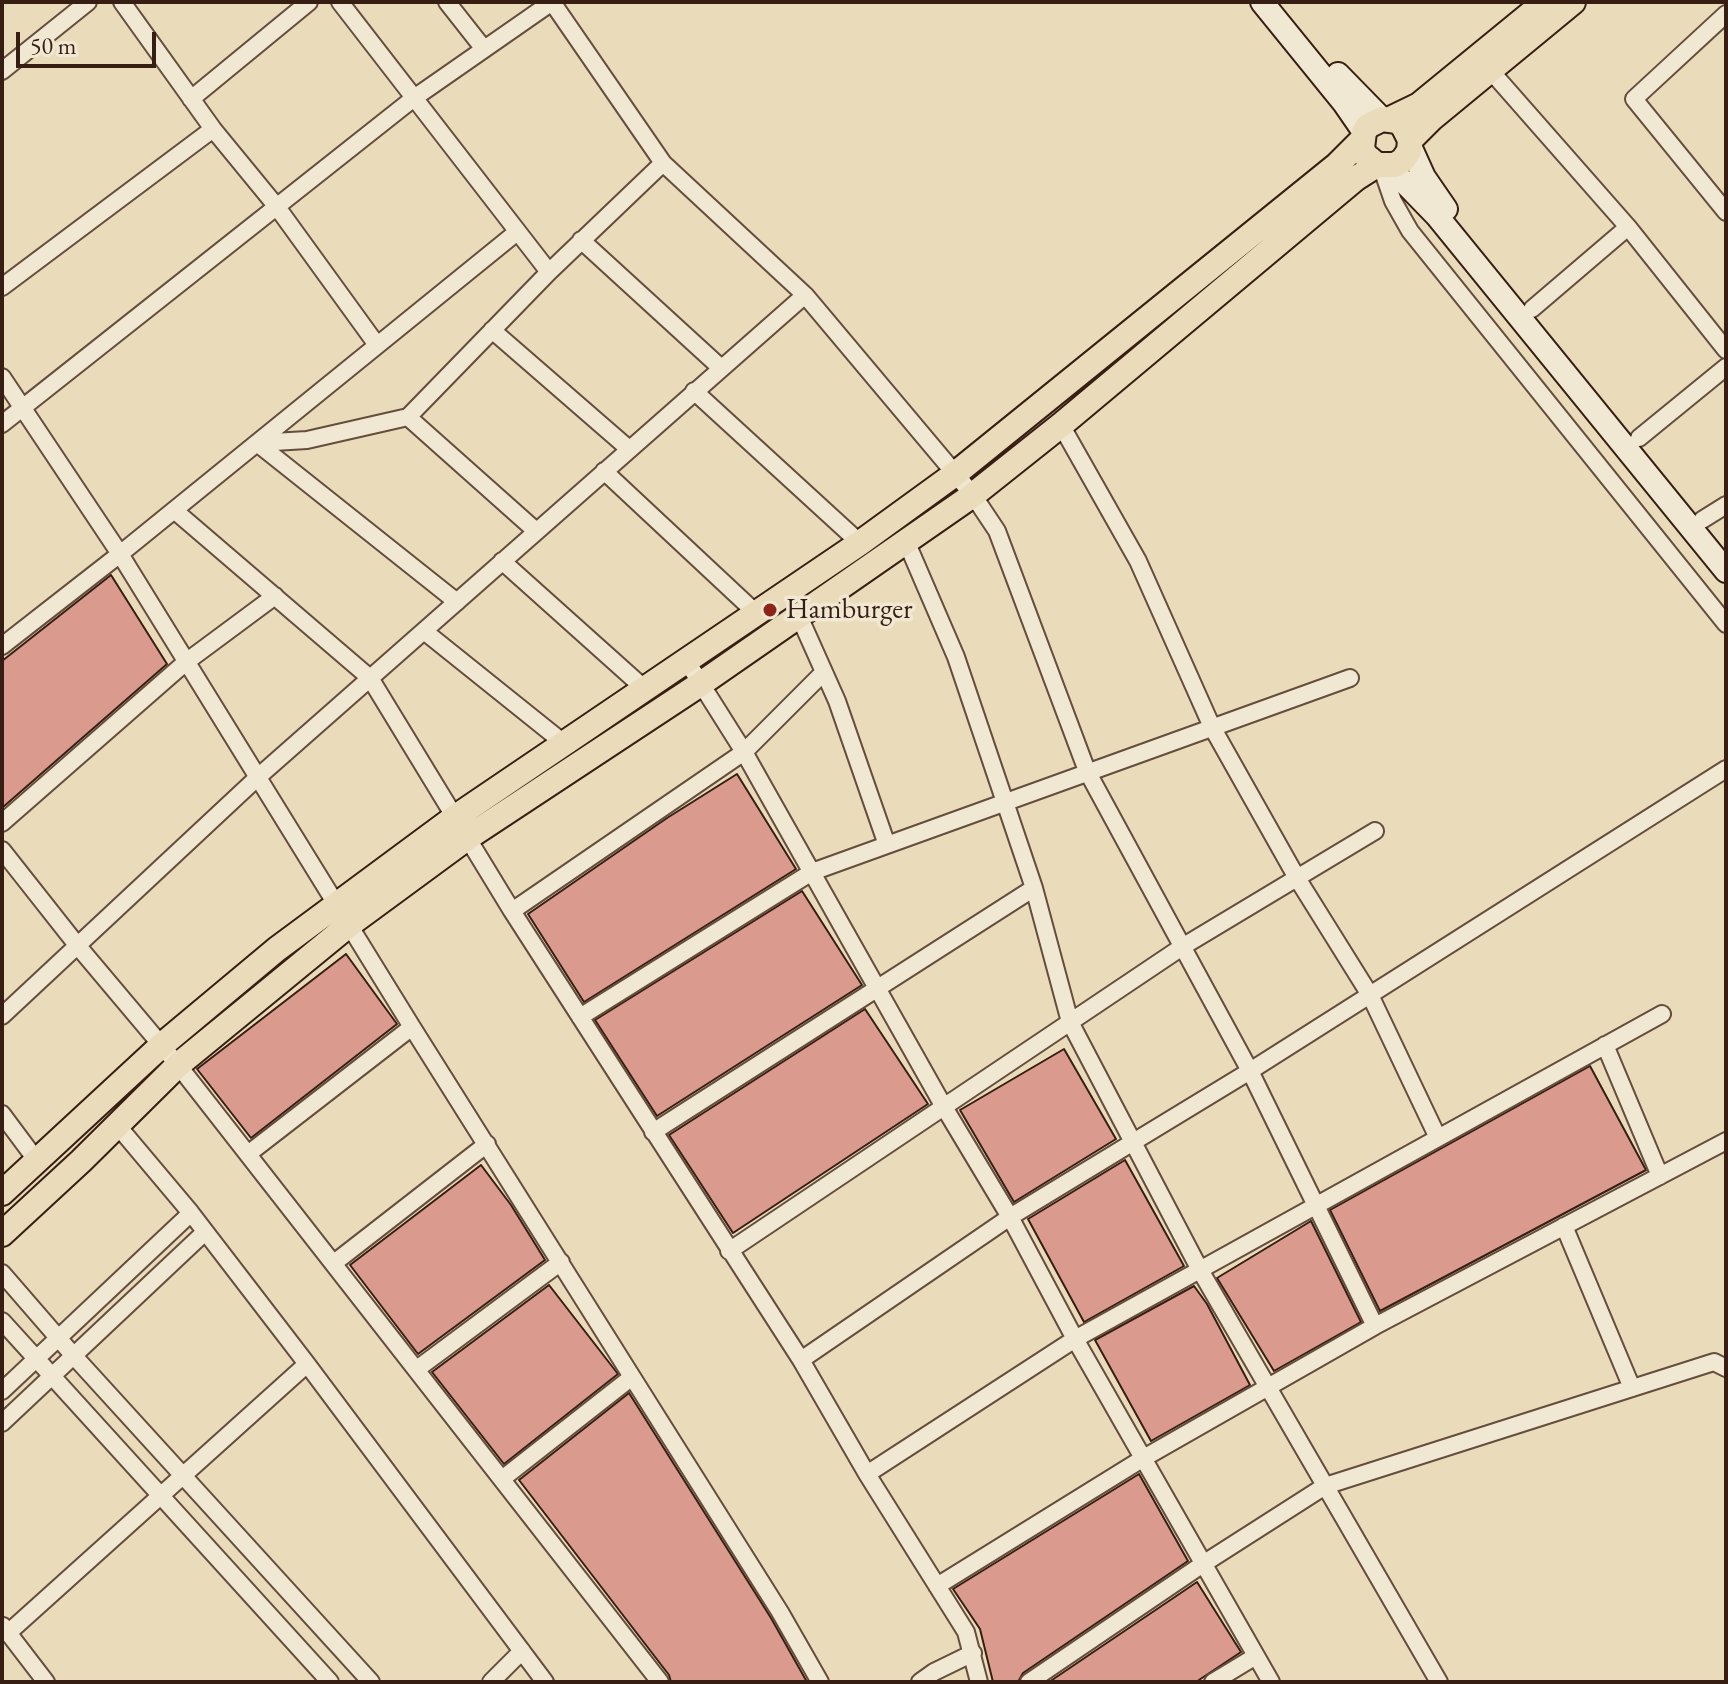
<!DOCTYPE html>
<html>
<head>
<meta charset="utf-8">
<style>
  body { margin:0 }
  #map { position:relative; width:1728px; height:1684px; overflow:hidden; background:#eadbbb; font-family:"EB Garamond",serif }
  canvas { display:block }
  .frame { position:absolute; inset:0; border:4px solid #371e12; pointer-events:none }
  .scale { position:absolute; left:16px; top:32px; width:140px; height:36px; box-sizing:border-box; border:4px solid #371e12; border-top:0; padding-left:10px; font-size:24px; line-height:28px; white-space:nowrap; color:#371e12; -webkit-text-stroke:6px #f1e8d3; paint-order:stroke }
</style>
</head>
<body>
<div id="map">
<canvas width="1728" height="1684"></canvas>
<div class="frame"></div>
<div class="scale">50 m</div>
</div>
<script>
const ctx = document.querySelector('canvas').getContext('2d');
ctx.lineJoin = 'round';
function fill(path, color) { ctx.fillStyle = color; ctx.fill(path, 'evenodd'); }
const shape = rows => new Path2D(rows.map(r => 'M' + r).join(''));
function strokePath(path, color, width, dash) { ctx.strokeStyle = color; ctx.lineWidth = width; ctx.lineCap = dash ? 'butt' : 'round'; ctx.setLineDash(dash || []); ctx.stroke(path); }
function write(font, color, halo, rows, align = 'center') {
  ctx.font = font + ' "EB Garamond",serif'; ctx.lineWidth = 7; ctx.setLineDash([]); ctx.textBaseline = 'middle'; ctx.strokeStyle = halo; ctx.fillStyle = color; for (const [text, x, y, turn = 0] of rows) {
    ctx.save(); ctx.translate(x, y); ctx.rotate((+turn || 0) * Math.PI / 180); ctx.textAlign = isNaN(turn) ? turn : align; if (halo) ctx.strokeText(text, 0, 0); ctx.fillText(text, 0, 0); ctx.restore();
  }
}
const building = shape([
  [111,575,167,664,2,808,2,661,111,575],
  [737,774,796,869,584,1002,528,914,667,818,737,774],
  [802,891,862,985,657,1116,595,1020,802,891],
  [346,954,397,1024,251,1138,197,1069,346,954],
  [865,1009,928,1104,733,1233,669,1135,865,1009],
  [1064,1049,1116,1139,1014,1202,960,1110,1064,1049],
  [1590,1066,1646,1170,1380,1311,1330,1210,1590,1066],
  [1125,1160,1184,1266,1084,1322,1028,1219,1125,1160],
  [481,1165,511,1205,545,1260,418,1354,350,1265,481,1165],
  [1311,1221,1361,1322,1274,1371,1217,1278,1311,1221],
  [549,1285,618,1374,504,1464,432,1372,549,1285],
  [1194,1286,1207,1304,1250,1385,1151,1441,1095,1340,1194,1286],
  [629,1393,771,1618,807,1682,671,1682,669,1675,519,1480,629,1393],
  [1139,1474,1188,1561,1023,1673,1018,1682,993,1682,980,1629,953,1589,1139,1474],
  [1197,1582,1241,1652,1196,1682,1049,1682,1197,1582]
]);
fill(building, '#da9b8e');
strokePath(building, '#371e12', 2);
const street = shape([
  [340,2,549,272],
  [447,2,484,49],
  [552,2,663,163,805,295,973,495,997,531,1087,771,1250,1071,1375,1326],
  [1726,14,1634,99,1726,212],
  [1490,70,1628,227,1726,350],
  [2,71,88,2],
  [191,99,309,2],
  [213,129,277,207,377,345],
  [1381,166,1393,201,1410,231,1726,624],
  [581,240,721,368],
  [2,287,213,129,122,2],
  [1532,309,1628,227],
  [492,330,629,449],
  [2,377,120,554,517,232],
  [694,391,860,543],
  [408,417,536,531],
  [2,424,414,98,552,2],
  [1061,425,1138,561,1212,727,1297,878,1370,995,1438,1138],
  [1639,438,1726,367],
  [257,443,307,440,408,417,549,272,663,163],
  [257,443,457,602],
  [604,471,756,613],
  [174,510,370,678,512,911,801,1360,867,1474,966,1632,979,1682],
  [1702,520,1726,505],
  [906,541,956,657,1034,888,1070,1022,1200,1270,1439,1682],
  [502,561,646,690],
  [799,616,837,701,887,845],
  [424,631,565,744],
  [2,646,120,554,412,1027,780,1612,820,1682],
  [686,660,744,752,944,1107,1010,1217,1075,1339,1271,1682],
  [2,823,186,662,275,596],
  [2,850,77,945,178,1065,660,1682],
  [512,911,744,752,824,672],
  [2,1016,258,777,805,295],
  [580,1017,812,872,1350,678],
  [1605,1045,1660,1176],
  [2,1114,37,1161],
  [117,1125,191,1213,307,1364,545,1682],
  [653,1132,1034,888],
  [248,1154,412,1027],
  [1564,1226,1632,1388],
  [729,1251,1182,947,1375,831],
  [334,1263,487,1144],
  [2,1273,73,1355,371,1682],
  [2,1321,330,1682],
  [801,1360,1010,1217,1250,1071,1726,769],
  [417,1369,561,1262],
  [2,1391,191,1213],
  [2,1423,205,1232],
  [867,1474,1075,1339,1662,1014],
  [502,1479,632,1377],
  [937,1586,1142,1459,1375,1326,1726,1141],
  [3,1626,46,1682],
  [8,1633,307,1364],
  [491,1682,522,1651],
  [920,1682,934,1672,973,1653],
  [1029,1682,1203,1564,1325,1486,1714,1362,1726,1368],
  [1213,1682,1256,1656]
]);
const secondary = shape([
  [1262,2,1344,103,1364,132],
  [1338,74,1382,119],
  [1410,146,1424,177,1446,209],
  [1386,167,1402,180,1437,216,1726,571]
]);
const primary = shape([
  [1390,119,1419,105,1545,2],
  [1410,140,1403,126,1397,121,1382,119,1368,126,1364,132,1362,148,1365,155,1377,165,1395,165,1403,160,1409,151,1410,140,1431,119,1573,2],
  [2,1193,162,1045,277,949,454,818,860,543,955,474,1337,165,1362,140],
  [2,1234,81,1161,178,1065,350,924,467,838,702,683,973,495,1061,425,1355,179,1377,165]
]);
strokePath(street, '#644d3c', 20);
strokePath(secondary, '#371e12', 26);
strokePath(primary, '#371e12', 28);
strokePath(street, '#f1e8d3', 16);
strokePath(secondary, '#f1e8d3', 22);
strokePath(primary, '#eadbbb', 24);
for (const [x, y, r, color] of [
  [770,610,8,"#8f2418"]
]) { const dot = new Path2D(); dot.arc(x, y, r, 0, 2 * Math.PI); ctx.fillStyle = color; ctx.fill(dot); strokePath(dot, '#f1e8d3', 3); }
write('28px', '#371e12', '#f1e8d3', [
  ["Hamburger",786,610]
], 'left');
</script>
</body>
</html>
